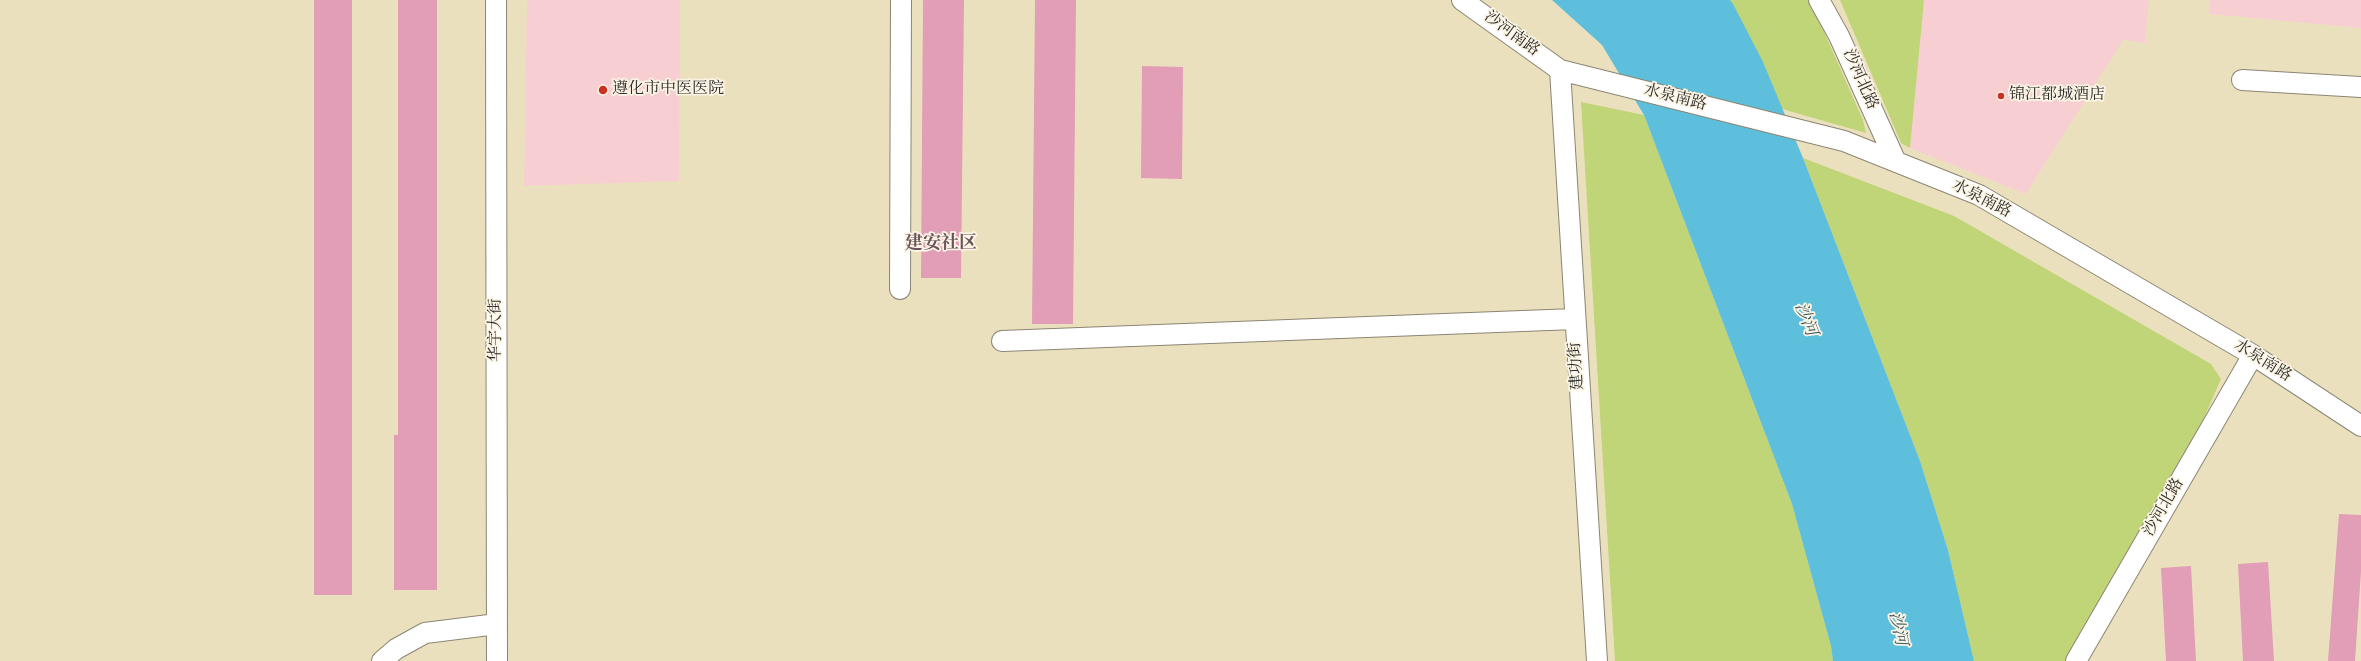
<!DOCTYPE html>
<html>
<head>
<meta charset="utf-8">
<style>
  body { margin:0 }
  canvas { display:block; background:#ebe0bd }
</style>
</head>
<body>
<canvas width="2361" height="661"></canvas>
<script>
const ctx = document.querySelector('canvas').getContext('2d');
ctx.lineJoin = 'round';
function fill(path, color) { ctx.fillStyle = color; ctx.fill(path, 'evenodd'); }
const shape = rows => new Path2D(rows.map(r => 'M' + r).join(''));
function strokePath(path, color, width, dash) { ctx.strokeStyle = color; ctx.lineWidth = width; ctx.lineCap = dash ? 'butt' : 'round'; ctx.setLineDash(dash || []); ctx.stroke(path); }
function write(font, color, halo, rows, align = 'center') {
  ctx.font = font + ' "Sorts Mill Goudy","Noto Serif SC",serif'; ctx.lineWidth = 3.5; ctx.setLineDash([]); ctx.textBaseline = 'middle'; ctx.strokeStyle = halo; ctx.fillStyle = color; for (const [text, x, y, turn = 0] of rows) {
    ctx.save(); ctx.translate(x, y); ctx.rotate((+turn || 0) * Math.PI / 180); ctx.textAlign = isNaN(turn) ? turn : align; if (halo) ctx.strokeText(text, 0, 0); ctx.fillText(text, 0, 0); ctx.restore();
  }
}
fill(shape([
  [527,0,680,0,679,181,524,186],
  [1924,0,2149,0,2145,43,2123,40,2026,194,1910,148],
  [2210,0,2361,0,2361,28,2210,14]
]), '#f7cfd2');
fill(shape([
  [1730,0,1810,0,1863,120,1866,133,1782,109,1762,62],
  [1840,0,1924,0,1910,148,1901,143],
  [1581,102,1644,115,1792,504,1831,646,1833,661,1615,661],
  [1803,158,1954,216,2211,364,2221,379,2190,450,2066,661,1974,661,1948,550,1920,461]
]), '#c0d478');
fill(shape([
  [1552,0,1730,0,1733,4,1763,62,1803,158,1920,461,1948,550,1974,661,1833,661,1831,646,1792,504,1644,115,1602,45]
]), '#5dbfdb');
fill(shape([
  [314,0,352,0,352,595,314,595],
  [398,0,437,0,437,590,394,590,394,435,398,435],
  [923,0,964,0,961,278,921,278],
  [1035,0,1076,0,1073,324,1032,324],
  [1142,66,1183,67,1182,179,1141,178],
  [2339,514,2361,515,2361,571,2355,661,2328,661],
  [2268,562,2274,661,2243,661,2238,564],
  [2191,566,2196,661,2166,661,2161,568]
]), '#e29db7');
const minor = shape([
  [496,0,497,661],
  [1462,0,1560,70,1844,141,1979,195,2253,355,2361,426],
  [1819,0,1839,36,1896,162],
  [1560,70,1597,661],
  [2242,80,2361,87],
  [900,289,901,0],
  [1002,341,1575,319],
  [382,661,396,649,425,633,497,624],
  [2076,661,2253,355]
]);
strokePath(minor, '#8b8674', 22);
strokePath(minor, '#fff', 20);
for (const [x, y, r, color] of [
  [603,90,5,"#c8321e"],
  [2001,96,4,"#c8321e"]
]) { const dot = new Path2D(); dot.arc(x, y, r, 0, 2 * Math.PI); ctx.fillStyle = color; ctx.fill(dot); strokePath(dot, '#fcf5e5', 1.5); }
write('16px', '#2b2b2b', '#fcf5e5', [
  ["沙河南路",1511,35,36],
  ["沙河北路",1859,80,66],
  ["水泉南路",1675,99,14],
  ["水泉南路",1981,200,27],
  ["华宇大街",497,330,-90],
  ["水泉南路",2262,362,32],
  ["建功街",1578,366,-94],
  ["沙河北路",2165,508,-60]
]);
write('16px', '#2b2b2b', '#fcf5e5', [
  ["遵化市中医医院",612,90],
  ["锦江都城酒店",2009,96]
], 'left');
write('italic 17px', '#3a5760', '#fcf5e5', [
  ["沙河",1804,320,68],
  ["沙河",1896,629,78]
]);
write('bold 18px', '#6b535c', '#fcf5e5', [
  ["建安社区",941,245]
]);
</script>
</body>
</html>
